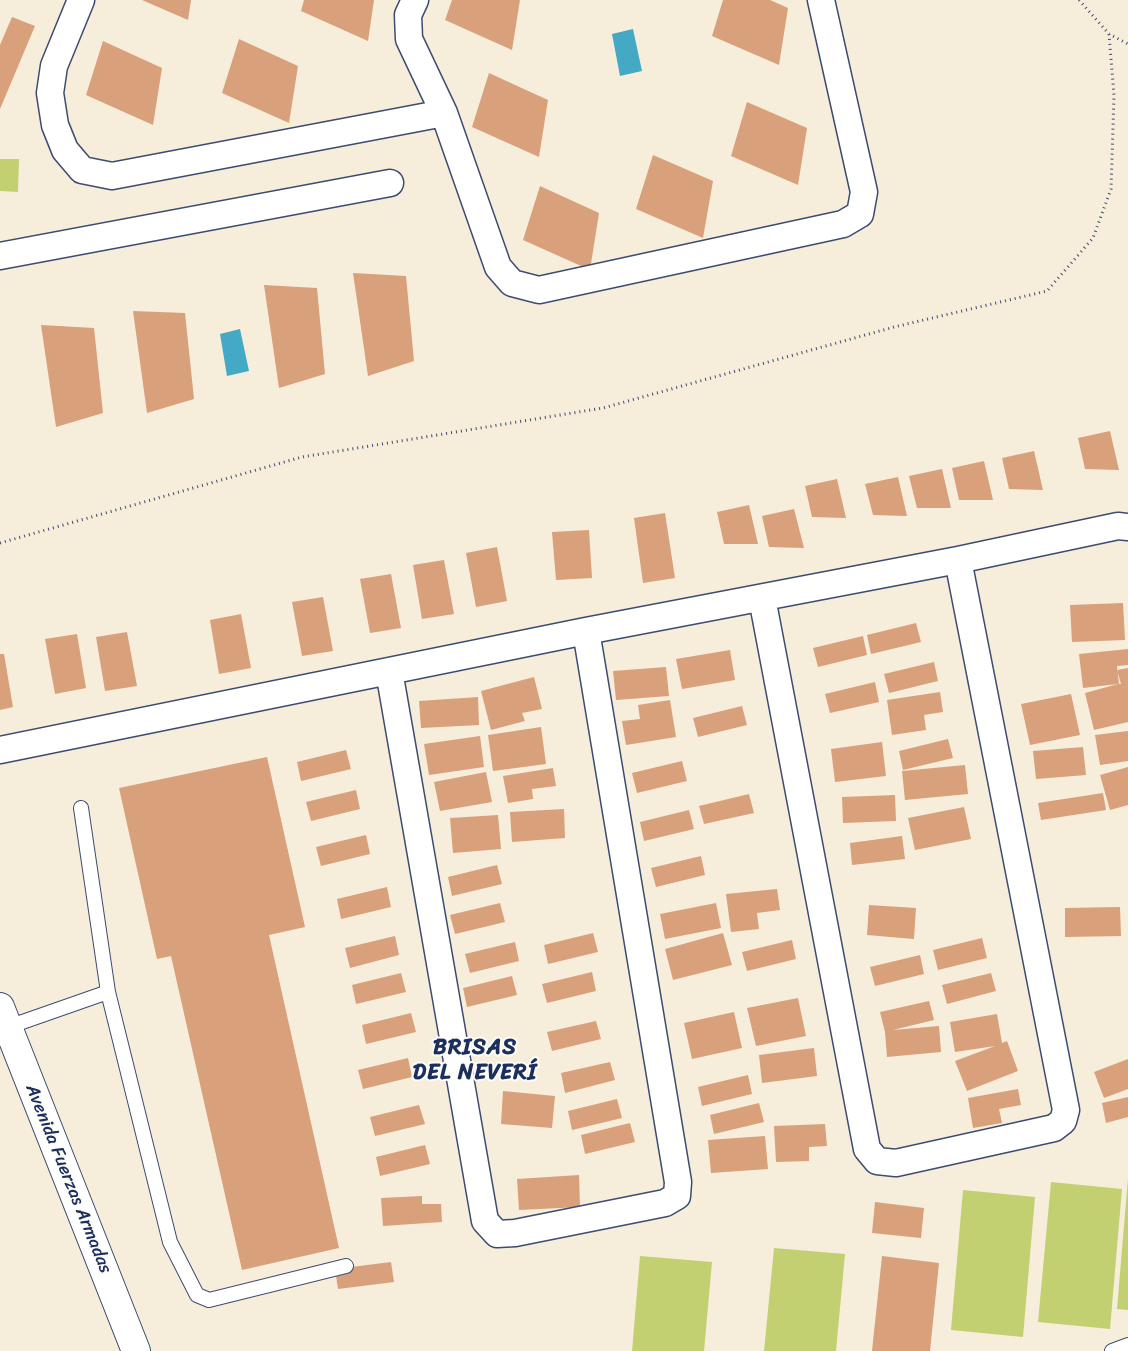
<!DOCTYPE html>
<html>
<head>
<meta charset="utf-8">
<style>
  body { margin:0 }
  canvas { display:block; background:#f7eddb }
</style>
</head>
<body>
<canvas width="1128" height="1351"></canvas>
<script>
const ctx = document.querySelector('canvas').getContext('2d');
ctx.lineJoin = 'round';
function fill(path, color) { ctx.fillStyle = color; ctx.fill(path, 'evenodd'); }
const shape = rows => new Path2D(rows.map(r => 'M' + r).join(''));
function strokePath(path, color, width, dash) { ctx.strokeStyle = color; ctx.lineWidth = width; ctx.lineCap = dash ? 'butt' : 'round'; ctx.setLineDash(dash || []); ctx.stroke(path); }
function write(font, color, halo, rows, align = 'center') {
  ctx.font = font + ' Sriracha,sans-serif'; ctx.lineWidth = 4; ctx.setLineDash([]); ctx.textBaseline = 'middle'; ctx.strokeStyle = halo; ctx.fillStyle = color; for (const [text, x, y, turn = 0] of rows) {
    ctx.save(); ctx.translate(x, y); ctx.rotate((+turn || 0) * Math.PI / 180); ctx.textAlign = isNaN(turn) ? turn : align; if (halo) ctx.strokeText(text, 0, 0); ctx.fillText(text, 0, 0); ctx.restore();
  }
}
fill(shape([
  [0,159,19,159,18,192,0,191],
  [1128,1178,1128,1310,1117,1309],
  [1051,1182,1122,1189,1110,1329,1038,1322],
  [963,1190,1035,1197,1023,1337,951,1330],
  [774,1248,845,1254,836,1351,764,1351],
  [640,1256,712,1262,704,1351,632,1351]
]), '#c2d072');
fill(shape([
  [633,29,642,71,620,76,612,34],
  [240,329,249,371,227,376,220,334]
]), '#44a9c4');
fill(shape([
  [142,0,191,0,188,20],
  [304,0,374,0,368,41,301,11],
  [452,0,520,0,512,50,445,20],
  [723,0,770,0,788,8,779,65,712,36],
  [12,17,35,26,0,109,0,45],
  [239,39,298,66,289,123,222,93],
  [103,41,162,68,153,125,86,95],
  [489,73,548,100,539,157,472,127],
  [747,102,807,128,798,185,731,156],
  [653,155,713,181,703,238,636,209],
  [540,186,599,213,590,270,523,240],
  [353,273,406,276,414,361,368,376],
  [264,285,317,288,325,374,279,388],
  [133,311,185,313,194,399,147,413],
  [41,325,94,328,103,413,56,427],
  [1110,431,1119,470,1085,469,1078,438],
  [1034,451,1043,490,1009,489,1002,458],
  [984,461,993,500,959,500,952,468],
  [942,469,951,508,917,508,909,476],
  [898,477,907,516,873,515,865,484],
  [837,479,846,518,812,517,805,486],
  [749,505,758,544,724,544,717,512],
  [794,509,804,548,769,547,762,516],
  [665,513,675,578,643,583,634,518],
  [589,530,592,578,556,580,552,532],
  [497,547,507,601,476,607,466,553],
  [444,560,454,614,422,619,413,565],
  [391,574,401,628,370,633,360,579],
  [323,597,333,651,302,656,292,602],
  [1123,603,1125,640,1072,642,1070,605],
  [241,614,251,668,219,674,210,620],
  [916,623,921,642,871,654,867,635],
  [127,632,137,686,105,691,96,637],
  [77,634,86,688,55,694,45,639],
  [863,636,867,655,818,667,813,648],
  [1128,649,1128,665,1117,666,1119,684,1121,684,1117,670,1128,668,1128,722,1094,730,1085,693,1118,684,1083,688,1079,654],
  [730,650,735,680,682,689,676,659],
  [0,654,4,654,13,707,0,710],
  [934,662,938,681,889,693,884,674],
  [666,667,669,696,616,700,613,671],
  [534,677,542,709,522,713,525,721,491,730,481,691],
  [875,682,879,702,830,713,825,694],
  [940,692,943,712,924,715,926,730,892,735,887,700],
  [1071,694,1080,735,1030,745,1021,704],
  [478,697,479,725,421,728,419,701],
  [670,700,676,737,626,745,622,721,640,719,638,705],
  [742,706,747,725,698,737,693,718],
  [541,727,546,764,493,771,488,735],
  [1128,731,1128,761,1100,765,1095,735],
  [480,736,484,767,429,775,424,744],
  [948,739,953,758,903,770,899,751],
  [882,742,886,776,835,782,831,749],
  [1083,747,1086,775,1036,779,1033,751],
  [346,750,351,769,301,781,297,762],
  [267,757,305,927,269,935,339,1248,242,1270,171,956,157,959,119,788],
  [682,761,687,781,637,793,632,773],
  [965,765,968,794,905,800,902,771],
  [1128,767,1128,805,1110,810,1100,775],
  [553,768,556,786,532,789,533,799,508,803,503,776],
  [486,772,492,802,440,811,434,782],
  [356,790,360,809,311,821,306,802],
  [1103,793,1106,810,1041,820,1038,803],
  [749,794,754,813,704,824,699,806],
  [895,795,896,821,843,823,842,797],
  [964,807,971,839,915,850,908,818],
  [564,809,565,838,512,842,510,812],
  [689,810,694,829,644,841,640,822],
  [498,815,501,849,453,853,450,818],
  [366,835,370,854,321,866,316,847],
  [902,836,905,859,852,865,850,843],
  [701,856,705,875,656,887,651,868],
  [497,865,502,884,452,896,448,877],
  [387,887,391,907,341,919,337,899],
  [777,889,780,910,757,913,759,929,731,932,726,894],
  [500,903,505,922,455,934,450,915],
  [716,903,721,928,665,939,660,914],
  [869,905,916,908,914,939,867,935],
  [1120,907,1121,936,1065,937,1065,908],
  [593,933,598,952,548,964,544,945],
  [723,933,732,965,673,980,665,949],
  [395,936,399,955,350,968,345,948],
  [982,938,987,958,938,970,933,950],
  [792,940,796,959,747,971,742,952],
  [515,942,519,961,470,973,465,954],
  [920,955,924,974,875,986,870,967],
  [592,972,596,991,547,1003,542,984],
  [401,973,406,992,356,1004,352,985],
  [991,973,996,991,947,1004,942,985],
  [512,976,517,995,467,1007,463,988],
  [798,998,806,1036,756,1046,747,1008],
  [929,1001,934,1020,893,1030,939,1026,941,1052,887,1057,885,1032,880,1012],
  [734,1012,742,1048,692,1059,684,1023],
  [411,1013,416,1032,366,1044,362,1025],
  [997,1014,1002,1043,1007,1041,1018,1071,967,1091,955,1061,995,1046,955,1052,950,1022],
  [596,1021,601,1039,552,1051,547,1032],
  [814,1048,817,1076,762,1083,759,1055],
  [408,1058,412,1077,363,1089,358,1070],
  [1128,1059,1128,1089,1104,1098,1094,1072],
  [610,1062,615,1080,565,1093,561,1073],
  [748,1075,752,1094,702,1106,698,1087],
  [1018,1089,1021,1105,999,1109,1002,1123,973,1128,968,1098],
  [503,1091,555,1096,552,1128,501,1124],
  [1128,1097,1128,1117,1106,1123,1102,1103],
  [617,1099,622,1118,572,1130,568,1111],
  [759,1103,764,1122,714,1134,710,1115],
  [419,1105,425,1124,375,1136,370,1117],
  [630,1123,635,1142,585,1154,581,1135],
  [825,1124,827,1146,809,1147,809,1161,776,1162,774,1126],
  [765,1136,768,1169,711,1173,708,1140],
  [425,1145,430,1164,380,1176,376,1157],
  [579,1175,580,1207,519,1210,517,1179],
  [422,1196,422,1204,441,1204,442,1222,383,1226,381,1198],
  [875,1202,924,1208,921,1238,872,1233],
  [882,1256,939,1263,930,1351,872,1351],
  [391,1262,394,1282,338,1289,335,1269]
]), '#d9a07c');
const service = shape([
  [81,808,108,992,170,1242,197,1295,209,1300,346,1266],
  [8,1027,108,992],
  [1112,1351,1128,1345]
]);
const minor = shape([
  [81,0,54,66,50,93,55,125,65,150,82,170,112,176,444,113],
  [415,0,408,15,409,39,444,113,498,267,512,283,539,290,843,224,860,214,864,192,821,0],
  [0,256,390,183],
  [762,598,867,1149,877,1161,896,1163,1054,1128,1063,1121,1066,1110,958,560],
  [389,671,485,1221,497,1234,515,1233,665,1203,677,1196,678,1182,586,631],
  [0,750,586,631,958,560,1118,526,1128,527]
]);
const tertiary = shape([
  [0,1007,136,1351]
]);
strokePath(service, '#3c4c71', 16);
strokePath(minor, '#3c4c71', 29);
strokePath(tertiary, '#3c4c71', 30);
strokePath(shape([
  [1079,0,1109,34,1128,44],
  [0,543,302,457,603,408,894,327,1047,291,1093,238,1111,189,1114,96,1109,34]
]), '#3c4c71', 3, [1, 4]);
strokePath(service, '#fff', 14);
strokePath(minor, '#fff', 26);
strokePath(tertiary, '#fff', 28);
write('18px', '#1b2f5e', '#fdfcf7', [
  ["Avenida Fuerzas Armadas",68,1179,68]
]);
ctx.letterSpacing = '1px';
write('bold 22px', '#1b2f5e', '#fdfcf7', [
  ["BRISAS",475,1048],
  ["DEL NEVERÍ",475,1073]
]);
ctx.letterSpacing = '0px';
</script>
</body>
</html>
